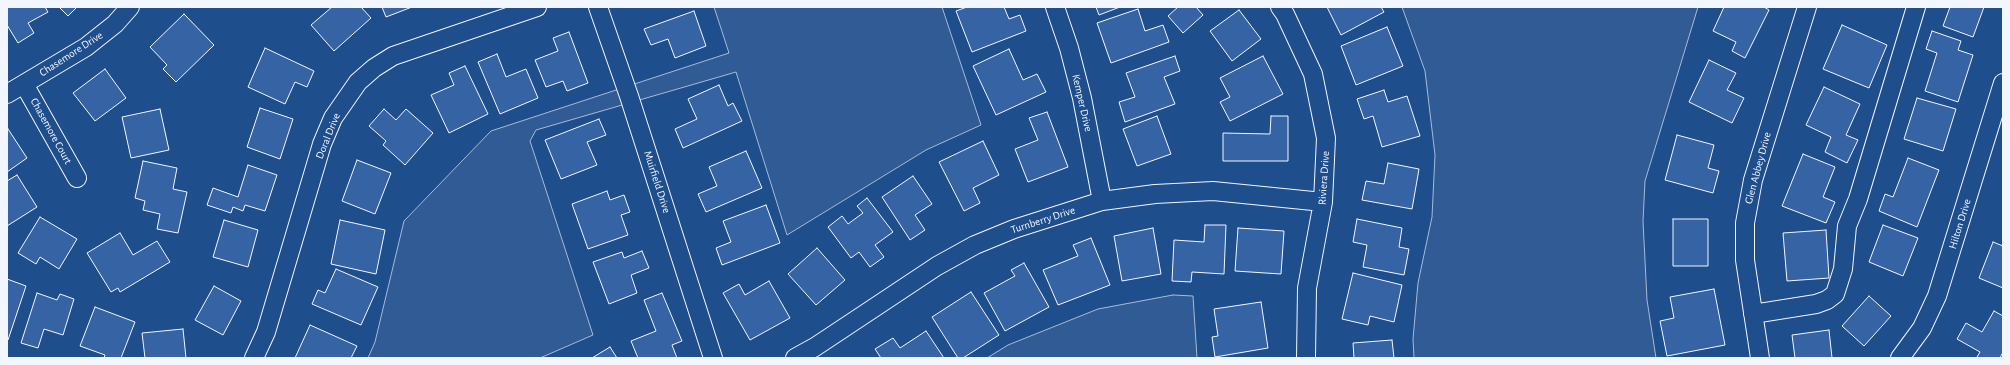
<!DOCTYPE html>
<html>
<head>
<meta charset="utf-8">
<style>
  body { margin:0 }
  #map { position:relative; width:2010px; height:365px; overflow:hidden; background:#1f4e8c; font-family:"Alegreya Sans",sans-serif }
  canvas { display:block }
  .frame { position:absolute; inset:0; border:8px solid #f2f6ff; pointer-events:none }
</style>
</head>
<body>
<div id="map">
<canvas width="2010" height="365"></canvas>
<div class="frame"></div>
</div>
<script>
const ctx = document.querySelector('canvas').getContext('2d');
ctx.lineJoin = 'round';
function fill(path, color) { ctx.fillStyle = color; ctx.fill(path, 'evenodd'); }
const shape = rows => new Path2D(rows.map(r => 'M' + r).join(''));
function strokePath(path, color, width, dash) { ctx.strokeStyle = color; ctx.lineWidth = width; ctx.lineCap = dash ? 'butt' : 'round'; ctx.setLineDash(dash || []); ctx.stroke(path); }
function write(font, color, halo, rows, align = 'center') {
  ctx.font = font + ' "Alegreya Sans",sans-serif'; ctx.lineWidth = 3; ctx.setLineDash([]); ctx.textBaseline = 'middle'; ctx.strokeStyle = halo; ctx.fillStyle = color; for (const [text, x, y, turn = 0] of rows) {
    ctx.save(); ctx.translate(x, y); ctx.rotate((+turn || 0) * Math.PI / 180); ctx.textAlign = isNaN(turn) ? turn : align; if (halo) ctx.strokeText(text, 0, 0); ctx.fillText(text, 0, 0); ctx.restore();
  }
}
const built = shape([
  [714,7,942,7,981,125,926,150,787,235,736,72,536,130,530,141,593,335,540,358,368,358,375,342,404,221,491,131,729,53,714,7],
  [1402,7,1698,7,1645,181,1643,221,1647,300,1656,358,1414,358,1413,339,1418,283,1432,217,1435,155,1425,71,1402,7],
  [1173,295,1193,296,1197,358,987,358,1008,345,1098,309,1173,295]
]);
fill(built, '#305b95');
strokePath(built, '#a8bbd7', 1);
const building = shape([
  [7,7,45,7,48,12,28,23,34,33,18,43,7,25,7,7],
  [59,7,77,7,68,16,59,7],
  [332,7,361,7,371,18,334,51,311,25,332,7],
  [382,7,412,7,386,17,382,7],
  [967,7,1004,7,1009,19,1020,15,1026,31,972,52,956,11,967,7],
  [1096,7,1120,7,1099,15,1096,7],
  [1178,7,1196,7,1203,15,1183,33,1168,16,1178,7],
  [1327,7,1381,7,1384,12,1341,35,1327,7],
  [1724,7,1764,7,1769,10,1745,58,1732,51,1736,42,1713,31,1724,7],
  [1950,7,1984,7,1973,37,1943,26,1950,7],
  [1138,9,1145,31,1163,25,1169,42,1111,63,1097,23,1138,9],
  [1239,10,1261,39,1232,61,1210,31,1239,10],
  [694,11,706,46,675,58,668,39,651,45,644,29,694,11],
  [184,14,214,45,176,82,163,69,167,65,150,47,184,14],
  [1842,25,1887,45,1869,88,1823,69,1842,25],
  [1387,27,1403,66,1356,85,1341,46,1387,27],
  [1932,31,1961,41,1958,50,1973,55,1958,102,1925,91,1937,53,1926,49,1932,31],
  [569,32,588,83,567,91,563,81,546,87,535,60,558,51,553,38,569,32],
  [265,48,314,71,307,87,295,82,285,104,248,87,265,48],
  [1009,49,1023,80,1037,74,1046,92,996,115,973,66,1009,49],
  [497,54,506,77,526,69,538,98,500,114,478,62,497,54],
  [1175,56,1180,71,1164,77,1175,104,1125,122,1119,102,1135,97,1126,73,1175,56],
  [1263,56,1283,94,1230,121,1220,102,1230,97,1220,78,1263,56],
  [1709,60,1736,73,1727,90,1744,98,1732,123,1689,102,1709,60],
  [465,66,488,114,449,133,431,95,454,85,449,73,465,66],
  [105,69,126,98,95,121,73,93,105,69],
  [719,85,728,106,733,103,742,121,683,148,675,129,697,119,688,99,719,85],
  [1824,87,1860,104,1846,135,1858,140,1847,163,1825,152,1831,137,1806,125,1824,87],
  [1384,90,1388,102,1407,96,1420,136,1382,147,1373,116,1364,119,1357,99,1384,90],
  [1917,98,1956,109,1943,151,1904,139,1917,98],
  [260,108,293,119,280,159,247,147,260,108],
  [160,109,169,150,131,158,122,117,160,109],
  [384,109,396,120,406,109,433,133,405,165,383,145,386,141,369,126,384,109],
  [1047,112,1068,167,1028,182,1015,149,1038,140,1029,118,1047,112],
  [1157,116,1171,154,1137,166,1123,129,1157,116],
  [1271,116,1288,116,1288,161,1223,161,1223,133,1270,134,1271,116],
  [599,119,606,135,587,142,597,165,561,179,545,140,599,119],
  [8,129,27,158,7,172,7,130,8,129],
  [1677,135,1714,145,1708,168,1719,171,1713,193,1665,180,1677,135],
  [983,141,999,175,973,188,980,203,964,211,939,162,983,141],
  [746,151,762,188,706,212,698,194,717,186,709,167,746,151],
  [1803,154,1835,167,1823,197,1835,202,1826,223,1782,206,1803,154],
  [1908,158,1939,170,1917,227,1879,211,1885,194,1893,197,1908,158],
  [357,160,391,173,375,214,342,201,357,160],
  [143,161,177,168,173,189,187,192,178,233,157,229,160,214,143,210,145,201,135,198,143,161],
  [1388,163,1419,169,1412,209,1362,200,1366,181,1384,184,1388,163],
  [248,165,277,175,265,211,245,205,243,211,233,207,231,213,207,205,213,188,238,197,248,165],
  [17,175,37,207,7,226,7,181,17,175],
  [913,176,932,204,915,215,925,230,910,240,882,197,913,176],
  [607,191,610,200,624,195,630,212,621,215,628,235,588,249,572,204,607,191],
  [867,198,893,232,875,245,884,257,870,267,859,252,851,258,828,227,842,216,848,224,863,213,857,206,867,198],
  [766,205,780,243,722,265,716,248,731,242,723,221,766,205],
  [40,217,77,239,59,269,40,257,36,264,18,253,40,217],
  [1357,219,1402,228,1399,247,1409,249,1404,275,1363,267,1367,245,1353,242,1357,219],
  [1673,219,1708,219,1708,266,1673,266,1673,219],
  [224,220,258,230,248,267,213,257,224,220],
  [340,220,385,230,376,274,331,264,340,220],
  [1205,225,1226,225,1224,274,1192,272,1191,282,1172,281,1174,240,1204,242,1205,225],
  [1883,225,1918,238,1903,276,1869,262,1883,225],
  [1153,228,1161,274,1122,281,1114,236,1153,228],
  [1238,228,1284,231,1281,274,1235,271,1238,228],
  [1826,230,1829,278,1787,281,1783,233,1826,230],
  [120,233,133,255,157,241,170,262,120,292,118,288,111,292,87,253,120,233],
  [1091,238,1110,285,1058,305,1043,270,1078,256,1073,245,1091,238],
  [1993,242,2003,246,2003,288,1979,278,1993,242],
  [817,248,845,280,816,305,788,274,817,248],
  [642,251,649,268,631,275,637,293,609,304,593,262,622,252,624,258,642,251],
  [1024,263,1049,307,1005,331,984,293,1015,276,1011,270,1024,263],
  [336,269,378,287,361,325,312,304,318,290,325,293,336,269],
  [1353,273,1402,285,1394,322,1370,316,1368,325,1342,319,1353,273],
  [7,279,26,286,8,340,7,339,7,279],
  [769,281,790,318,750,340,723,293,739,284,745,295,769,281],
  [214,286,241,301,223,335,195,320,214,286],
  [1714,289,1725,345,1667,356,1660,321,1674,318,1670,297,1714,289],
  [971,292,999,335,963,358,958,358,932,317,971,292],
  [37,293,57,300,60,294,74,299,63,335,44,329,38,348,21,343,37,293],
  [662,293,682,341,672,345,677,358,638,358,631,341,656,331,644,300,662,293],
  [1869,296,1891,316,1864,346,1842,326,1869,296],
  [1261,302,1268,348,1215,357,1212,337,1218,336,1214,309,1261,302],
  [95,307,135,322,121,358,104,358,105,355,80,346,95,307],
  [1994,311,2003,316,2003,352,2000,358,1980,358,1977,357,1980,352,1957,339,1966,323,1982,332,1994,311],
  [310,325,357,346,351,358,295,358,310,325],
  [183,329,186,358,145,358,142,333,183,329],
  [1829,330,1832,358,1795,358,1792,335,1829,330],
  [926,331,944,358,881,358,875,349,893,338,900,348,926,331],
  [1392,340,1394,358,1354,358,1353,343,1392,340],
  [610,347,617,358,592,358,610,347]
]);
fill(building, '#3563a3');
strokePath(building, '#f2f6ff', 1);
const minor = shape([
  [598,7,629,96,713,358],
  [1055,7,1069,48,1082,98,1102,201],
  [1280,7,1285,14,1313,74,1326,138,1323,202,1307,288,1306,358],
  [24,84,77,178],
  [7,94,86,47,115,24,130,7],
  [1753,314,1816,304,1827,300,1835,294,1843,269,1847,226,1858,199,1916,7],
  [254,358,266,332,322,144,333,118,358,82,374,68,393,56,537,7],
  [795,358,815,347,937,266,975,245,1014,229,1102,201,1155,194,1213,191,1323,202],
  [1760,358,1745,260,1745,223,1753,180,1807,7],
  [1900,358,1922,328,1937,296,2003,83]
]);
strokePath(minor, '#f2f6ff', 20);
strokePath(minor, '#1f4e8c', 18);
write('11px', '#f2f6ff', '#1f4e8c', [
  ["Chasemore Drive",71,54,-33],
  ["Kemper Drive",1082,103,77],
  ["Chasemore Court",51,131,61],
  ["Doral Drive",328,136,-68],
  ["Glen Abbey Drive",1758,168,-75],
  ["Riviera Drive",1324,178,-86],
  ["Muirfield Drive",657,182,72],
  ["Turnberry Drive",1043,220,-18],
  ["Hilton Drive",1960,224,-73]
]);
</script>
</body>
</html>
